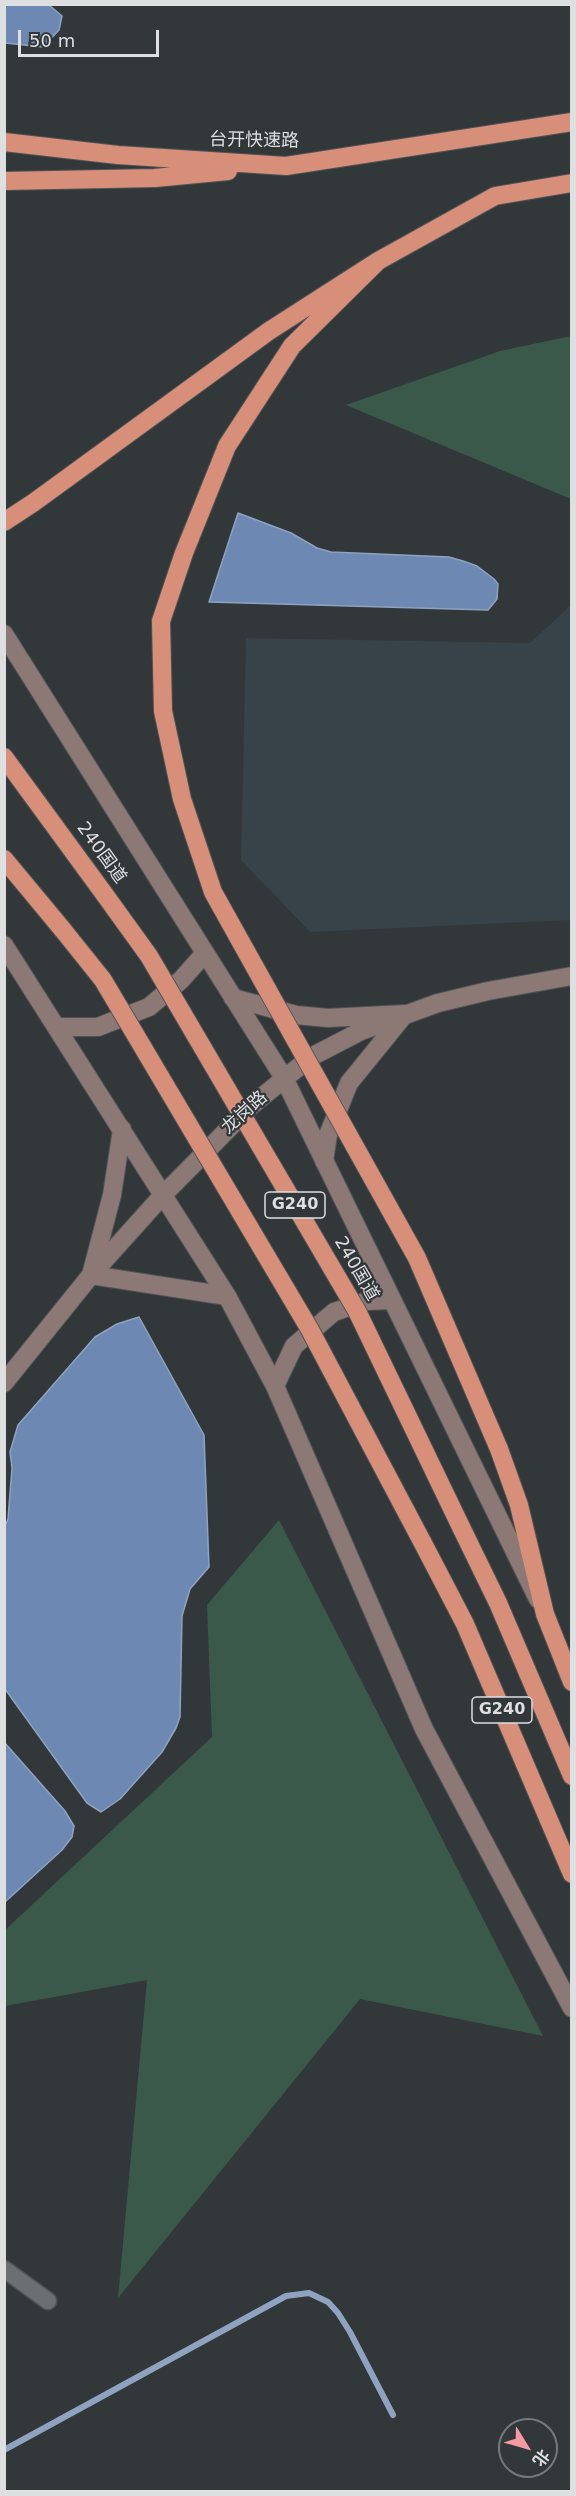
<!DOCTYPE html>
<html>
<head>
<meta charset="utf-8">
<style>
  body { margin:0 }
  #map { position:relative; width:576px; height:2496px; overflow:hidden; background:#32373a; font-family:"DejaVu Sans","Noto Sans SC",sans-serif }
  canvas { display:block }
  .frame { position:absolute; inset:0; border:6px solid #dddfe1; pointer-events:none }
  .north { position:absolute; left:498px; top:2418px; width:60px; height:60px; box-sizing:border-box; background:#32373a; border:2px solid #767a7d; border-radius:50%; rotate:127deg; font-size:16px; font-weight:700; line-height:24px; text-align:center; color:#dddfe1 }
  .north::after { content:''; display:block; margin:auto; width:21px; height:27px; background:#f49aa5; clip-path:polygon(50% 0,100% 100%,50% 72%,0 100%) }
  .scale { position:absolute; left:18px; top:30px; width:141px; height:27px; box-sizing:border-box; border:3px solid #dddfe1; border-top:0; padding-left:8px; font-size:18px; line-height:21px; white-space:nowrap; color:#dddfe1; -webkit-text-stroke:4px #32373a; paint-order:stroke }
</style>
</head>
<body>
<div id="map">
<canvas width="576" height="2496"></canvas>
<div class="frame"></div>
<div class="north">北</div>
<div class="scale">50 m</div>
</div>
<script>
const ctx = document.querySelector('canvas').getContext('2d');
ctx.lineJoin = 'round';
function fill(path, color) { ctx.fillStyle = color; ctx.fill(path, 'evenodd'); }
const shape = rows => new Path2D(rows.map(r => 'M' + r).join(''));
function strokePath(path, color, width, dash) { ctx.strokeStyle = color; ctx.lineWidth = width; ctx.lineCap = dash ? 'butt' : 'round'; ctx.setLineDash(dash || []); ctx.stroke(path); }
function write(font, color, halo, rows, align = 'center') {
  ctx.font = font + ' "DejaVu Sans","Noto Sans SC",sans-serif'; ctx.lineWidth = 4.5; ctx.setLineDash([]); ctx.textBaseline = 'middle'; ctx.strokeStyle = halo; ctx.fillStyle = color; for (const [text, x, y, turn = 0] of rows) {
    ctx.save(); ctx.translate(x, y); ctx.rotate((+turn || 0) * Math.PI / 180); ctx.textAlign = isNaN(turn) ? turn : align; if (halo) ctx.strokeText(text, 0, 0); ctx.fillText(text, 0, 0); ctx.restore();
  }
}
fill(shape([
  [571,605,571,920,310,932,241,860,246,638,530,643]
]), '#384249');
fill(shape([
  [571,336,571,499,346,405,500,351],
  [279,1520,543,2036,360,1999,118,2298,147,1980,5,2006,5,1930,212,1737,207,1605]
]), '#3a594a');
const water = shape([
  [5,4,49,5,62,16,59,30,43,47,5,43,5,4],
  [238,513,291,533,317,548,331,552,449,557,463,561,477,566,494,579,498,584,497,599,488,610,209,602,238,513],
  [139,1317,204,1435,209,1567,190,1589,182,1616,180,1717,176,1728,162,1752,120,1799,101,1812,87,1803,5,1689,4,1529,8,1519,12,1468,10,1452,18,1425,95,1337,117,1324,139,1317],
  [4,1742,65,1811,74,1826,72,1837,62,1850,5,1902,4,1742]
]);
fill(water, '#6d89b3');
strokePath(water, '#8fa3c1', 1.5);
strokePath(shape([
  [4,2450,286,2296,309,2293,328,2302,338,2313,350,2332,393,2415]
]), '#8fa3c1', 6);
const street = shape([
  [4,2269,48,2301]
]);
const secondary = shape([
  [4,634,284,1078,538,1599],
  [4,945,227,1296,275,1386,424,1729,572,2008],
  [233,998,296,1015,328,1018,405,1014,349,1083,328,1135,324,1161],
  [58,1027,98,1027,149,1007,181,980,205,953],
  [122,1129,112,1195,91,1275,227,1296],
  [4,1383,91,1275,163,1195,252,1105,311,1057,361,1031,438,1003,488,991,572,976],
  [275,1386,294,1346,334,1312,367,1301,392,1300]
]);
const highway = shape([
  [4,142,118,155,286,166,572,122],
  [4,181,155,178,228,171],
  [292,346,378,261,495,196,572,183],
  [4,522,33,503,269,331,378,261],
  [4,757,105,895],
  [4,859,63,930],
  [499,1449,519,1505,545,1614,572,1682],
  [461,1527,498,1603,572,1776],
  [426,1549,465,1624,572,1874]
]);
strokePath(street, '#515457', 19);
strokePath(secondary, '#515457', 20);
strokePath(highway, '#515457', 20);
strokePath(street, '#6b6f73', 16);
strokePath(secondary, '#8c7975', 18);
strokePath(highway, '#d88f79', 18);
const highwayBridge = shape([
  [292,346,227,446,184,553,161,621,163,711,182,799,213,892,417,1258,499,1449],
  [105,895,149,956,357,1311,461,1527],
  [63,930,103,980,309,1328,426,1549]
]);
strokePath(highwayBridge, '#515457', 20, []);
strokePath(highwayBridge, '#d88f79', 18);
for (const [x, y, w] of [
  [295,1205,60],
  [502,1710,60]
]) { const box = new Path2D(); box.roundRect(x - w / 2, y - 13, w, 26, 4.5); ctx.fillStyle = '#32373a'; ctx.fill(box); strokePath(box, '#dddfe1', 1.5); }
write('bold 16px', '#dddfe1', null, [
  ["G240",295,1205],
  ["G240",502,1710]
]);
write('18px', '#dddfe1', '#32373a', [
  ["台开快速路",254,141,1],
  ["240国道",101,853,54],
  ["龙岗路",245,1113,-42],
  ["240国道",356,1269,60]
]);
</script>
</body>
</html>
